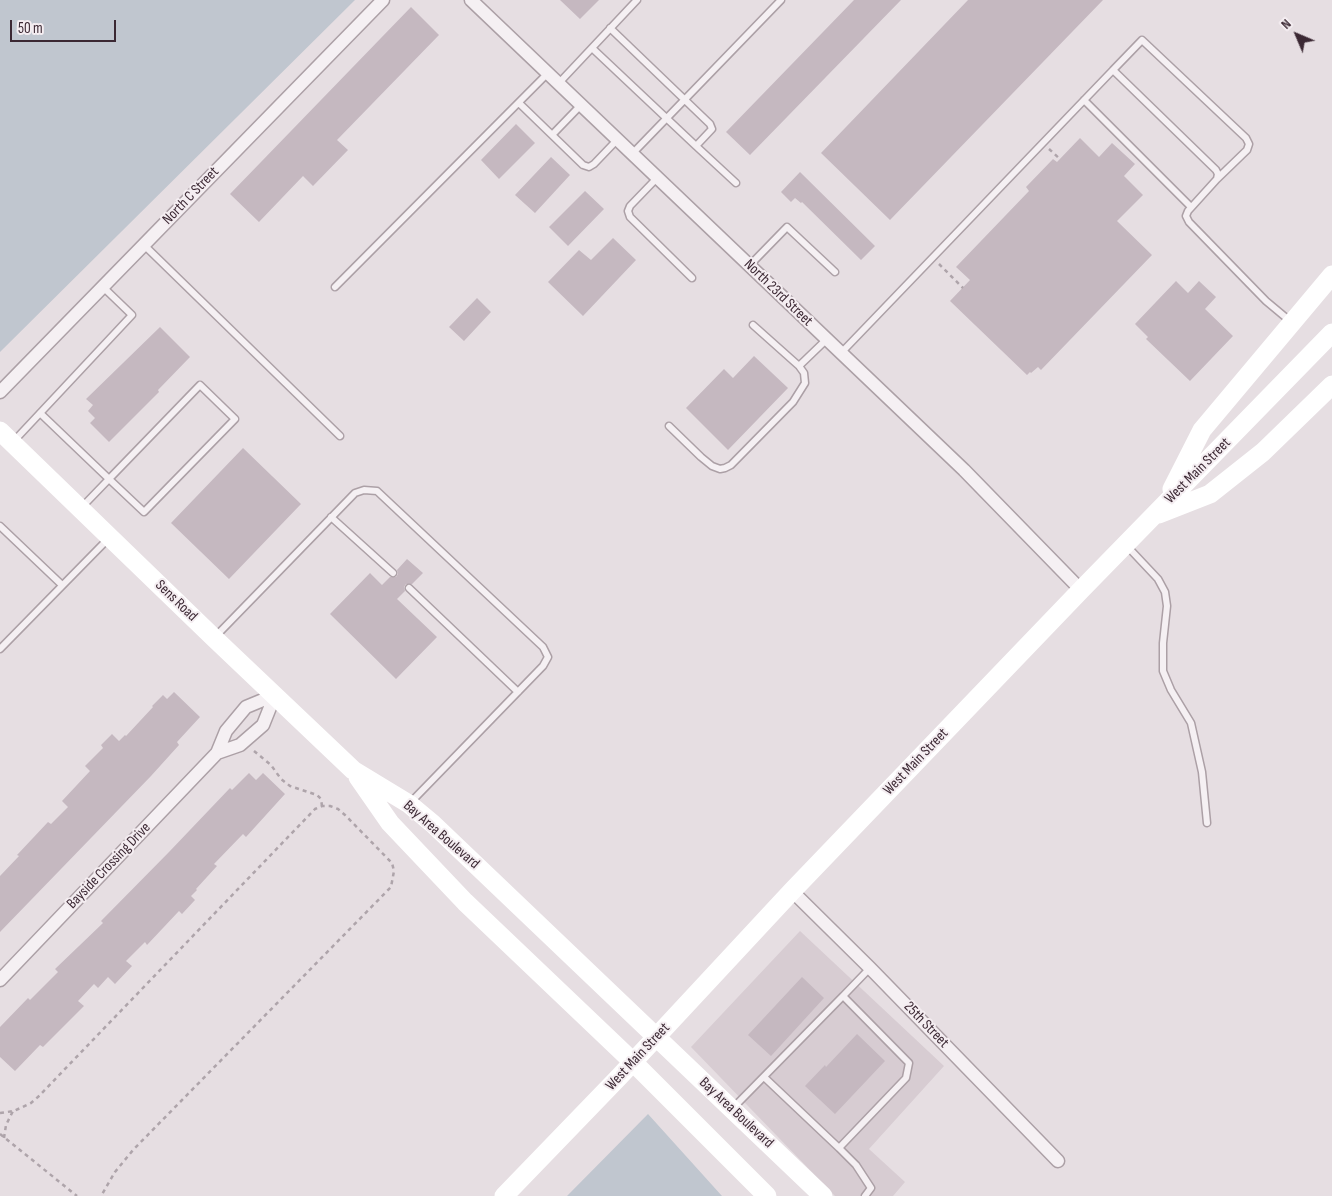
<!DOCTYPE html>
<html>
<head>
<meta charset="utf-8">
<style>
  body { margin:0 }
  #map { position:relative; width:1332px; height:1196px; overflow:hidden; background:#e6dee2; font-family:"Sofia Sans Condensed",sans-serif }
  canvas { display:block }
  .north { position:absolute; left:1272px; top:10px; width:50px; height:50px; -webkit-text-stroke:4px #f4edf1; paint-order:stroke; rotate:315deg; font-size:14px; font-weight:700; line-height:20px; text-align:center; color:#3b2833 }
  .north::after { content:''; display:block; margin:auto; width:18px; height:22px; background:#3b2833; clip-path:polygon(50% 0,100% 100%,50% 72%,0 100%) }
  .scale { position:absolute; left:10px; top:20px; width:106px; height:22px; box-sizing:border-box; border:2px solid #3b2833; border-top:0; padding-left:6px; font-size:15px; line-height:18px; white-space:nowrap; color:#3b2833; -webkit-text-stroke:4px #f4edf1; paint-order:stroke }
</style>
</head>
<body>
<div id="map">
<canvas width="1332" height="1196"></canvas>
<div class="north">N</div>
<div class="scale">50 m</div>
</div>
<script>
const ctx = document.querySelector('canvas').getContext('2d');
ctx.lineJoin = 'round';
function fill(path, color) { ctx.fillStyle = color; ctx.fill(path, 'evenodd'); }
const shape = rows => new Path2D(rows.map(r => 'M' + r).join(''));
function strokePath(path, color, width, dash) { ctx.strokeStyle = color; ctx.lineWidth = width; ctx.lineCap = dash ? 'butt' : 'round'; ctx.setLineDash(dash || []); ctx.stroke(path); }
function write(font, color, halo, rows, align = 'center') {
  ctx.font = font + ' "Sofia Sans Condensed",sans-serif'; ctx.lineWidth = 4; ctx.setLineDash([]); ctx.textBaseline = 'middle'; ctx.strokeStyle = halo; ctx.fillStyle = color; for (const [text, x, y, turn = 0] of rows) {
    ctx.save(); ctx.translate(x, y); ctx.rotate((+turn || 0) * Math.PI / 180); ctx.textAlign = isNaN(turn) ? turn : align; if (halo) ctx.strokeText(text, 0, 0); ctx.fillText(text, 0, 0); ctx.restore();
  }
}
fill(shape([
  [800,931,944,1066,869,1149,905,1182,893,1196,835,1196,691,1047]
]), '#d7ccd2');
fill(shape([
  [0,0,355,0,0,352],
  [648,1114,722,1196,567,1196]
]), '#c0c6cf');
fill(shape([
  [560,0,599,0,580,19],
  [854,0,901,0,750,155,726,132],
  [968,0,1103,0,890,220,821,153],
  [411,7,439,35,337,140,348,150,313,186,303,176,259,222,230,194],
  [516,124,535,143,499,179,481,160],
  [1080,138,1099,157,1112,143,1135,164,1124,176,1143,195,1117,221,1152,255,1041,370,1038,367,1031,373,1030,372,1027,375,950,301,970,280,956,267,1029,191,1026,187,1053,159,1057,162],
  [551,157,570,175,535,213,515,195],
  [800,172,875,246,861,260,802,202,801,203,795,198,791,202,781,192],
  [585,191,604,209,568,246,549,227],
  [613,238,636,260,583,316,548,282,579,250,591,260],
  [1176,281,1188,293,1199,281,1216,297,1205,309,1233,336,1190,381,1146,339,1148,337,1135,324],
  [477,298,491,312,464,341,449,327],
  [160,327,190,357,158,390,159,392,109,442,90,423,95,418,88,411,93,405,86,399],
  [754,356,788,388,728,450,686,408,724,369,733,378],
  [243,448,301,504,229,579,171,523],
  [407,559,423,573,412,584,406,584,404,587,405,591,397,599,437,637,396,679,330,614,370,573,382,585,390,577,396,577,398,574,397,570],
  [174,692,200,717,177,742,179,745,151,776,0,932,0,876,19,856,17,855,48,822,51,824,68,807,62,801,90,771,85,766,103,748,101,745,112,734,119,741,125,735,126,736,153,707,152,706,163,695,167,699],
  [249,773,256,780,263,773,285,794,246,837,243,834,214,864,217,866,196,889,197,890,191,896,195,900,182,914,179,911,147,945,145,942,126,961,132,966,115,984,108,977,98,988,94,984,78,1001,84,1006,43,1047,40,1045,15,1071,0,1057,0,1027,28,998,30,1000,58,972,55,969,103,923,101,921,169,852,230,788,232,790],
  [802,977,824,998,771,1056,748,1035],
  [857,1034,885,1061,835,1114,805,1086,825,1065,826,1067]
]), '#c5b8c0');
const lane = shape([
  [610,28,710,124,712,129,696,146,736,183],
  [592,48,696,146],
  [1113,70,1142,40,1246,138,1249,144,1247,150,1217,179],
  [558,84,637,0],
  [1084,100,1191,207],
  [519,103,583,165,589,167,594,164,617,140],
  [552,135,580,106],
  [632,154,781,0],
  [657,178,630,206,628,211,630,217,692,278],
  [144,245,340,436],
  [750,265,787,227,835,272],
  [335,287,547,74],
  [841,353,1113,70,1216,170,1218,174,1217,179,1188,211,1186,216,1189,222,1266,301,1290,321],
  [799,366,827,339],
  [200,385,235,419,144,512,109,479,200,385],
  [40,413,109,479,82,507],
  [669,426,701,457,712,466,720,469,725,468,731,465,793,402,805,383,804,373,799,366,753,325],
  [13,442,132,315,103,287],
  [331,517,393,573],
  [0,526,62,585],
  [1126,545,1158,579,1165,592,1167,606,1163,643,1163,671,1171,690,1191,723,1202,772,1207,823],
  [409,588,518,692],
  [215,637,355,493,364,490,377,491,543,647,548,657,543,666,410,803],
  [0,649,108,539],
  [843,996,870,968],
  [764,1077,839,1148],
  [734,1107,843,996,909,1063,906,1078,839,1148,856,1165,871,1188,865,1196]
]);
const street = shape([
  [471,0,964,470,1081,590],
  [0,392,383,0],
  [217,753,240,745,263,725,275,695],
  [792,891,870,968,1058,1161],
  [0,980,217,753,226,731,246,707,275,695]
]);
strokePath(lane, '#aca0a6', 9);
strokePath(street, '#aca0a6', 15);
strokePath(shape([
  [1049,149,1060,159],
  [939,264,963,288],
  [254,751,271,765,281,779,290,786,317,795,321,799,322,806],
  [0,1113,14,1111,31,1103,39,1096,315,809,322,806,330,806,338,809,345,815,392,863,394,871,391,887,133,1150,115,1172,101,1196],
  [0,1134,77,1196],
  [4,1138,6,1125,13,1111]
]), '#aea4aa', 2.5, [4, 4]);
strokePath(lane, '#f5f0f3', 6);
strokePath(street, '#f5f0f3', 12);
strokePath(shape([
  [0,431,214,638,353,770,409,804,433,824,823,1196],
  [1172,489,1202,430,1332,275],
  [1159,514,1210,494,1263,452,1332,385],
  [358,777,390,823,465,902,633,1062,767,1196],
  [504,1196,619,1077,792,891,1081,590,1332,333]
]), '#fff', 19);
write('15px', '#3b2833', '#f4edf1', [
  ["North C Street",191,196,-46],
  ["North 23rd Street",778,293,44],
  ["West Main Street",1198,471,-45],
  ["Sens Road",176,601,44],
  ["West Main Street",916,762,-46],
  ["Bay Area Boulevard",441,835,41],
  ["Bayside Crossing Drive",109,866,-46],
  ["25th Street",926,1025,46],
  ["West Main Street",638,1057,-47],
  ["Bay Area Boulevard",736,1113,43]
]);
</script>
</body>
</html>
